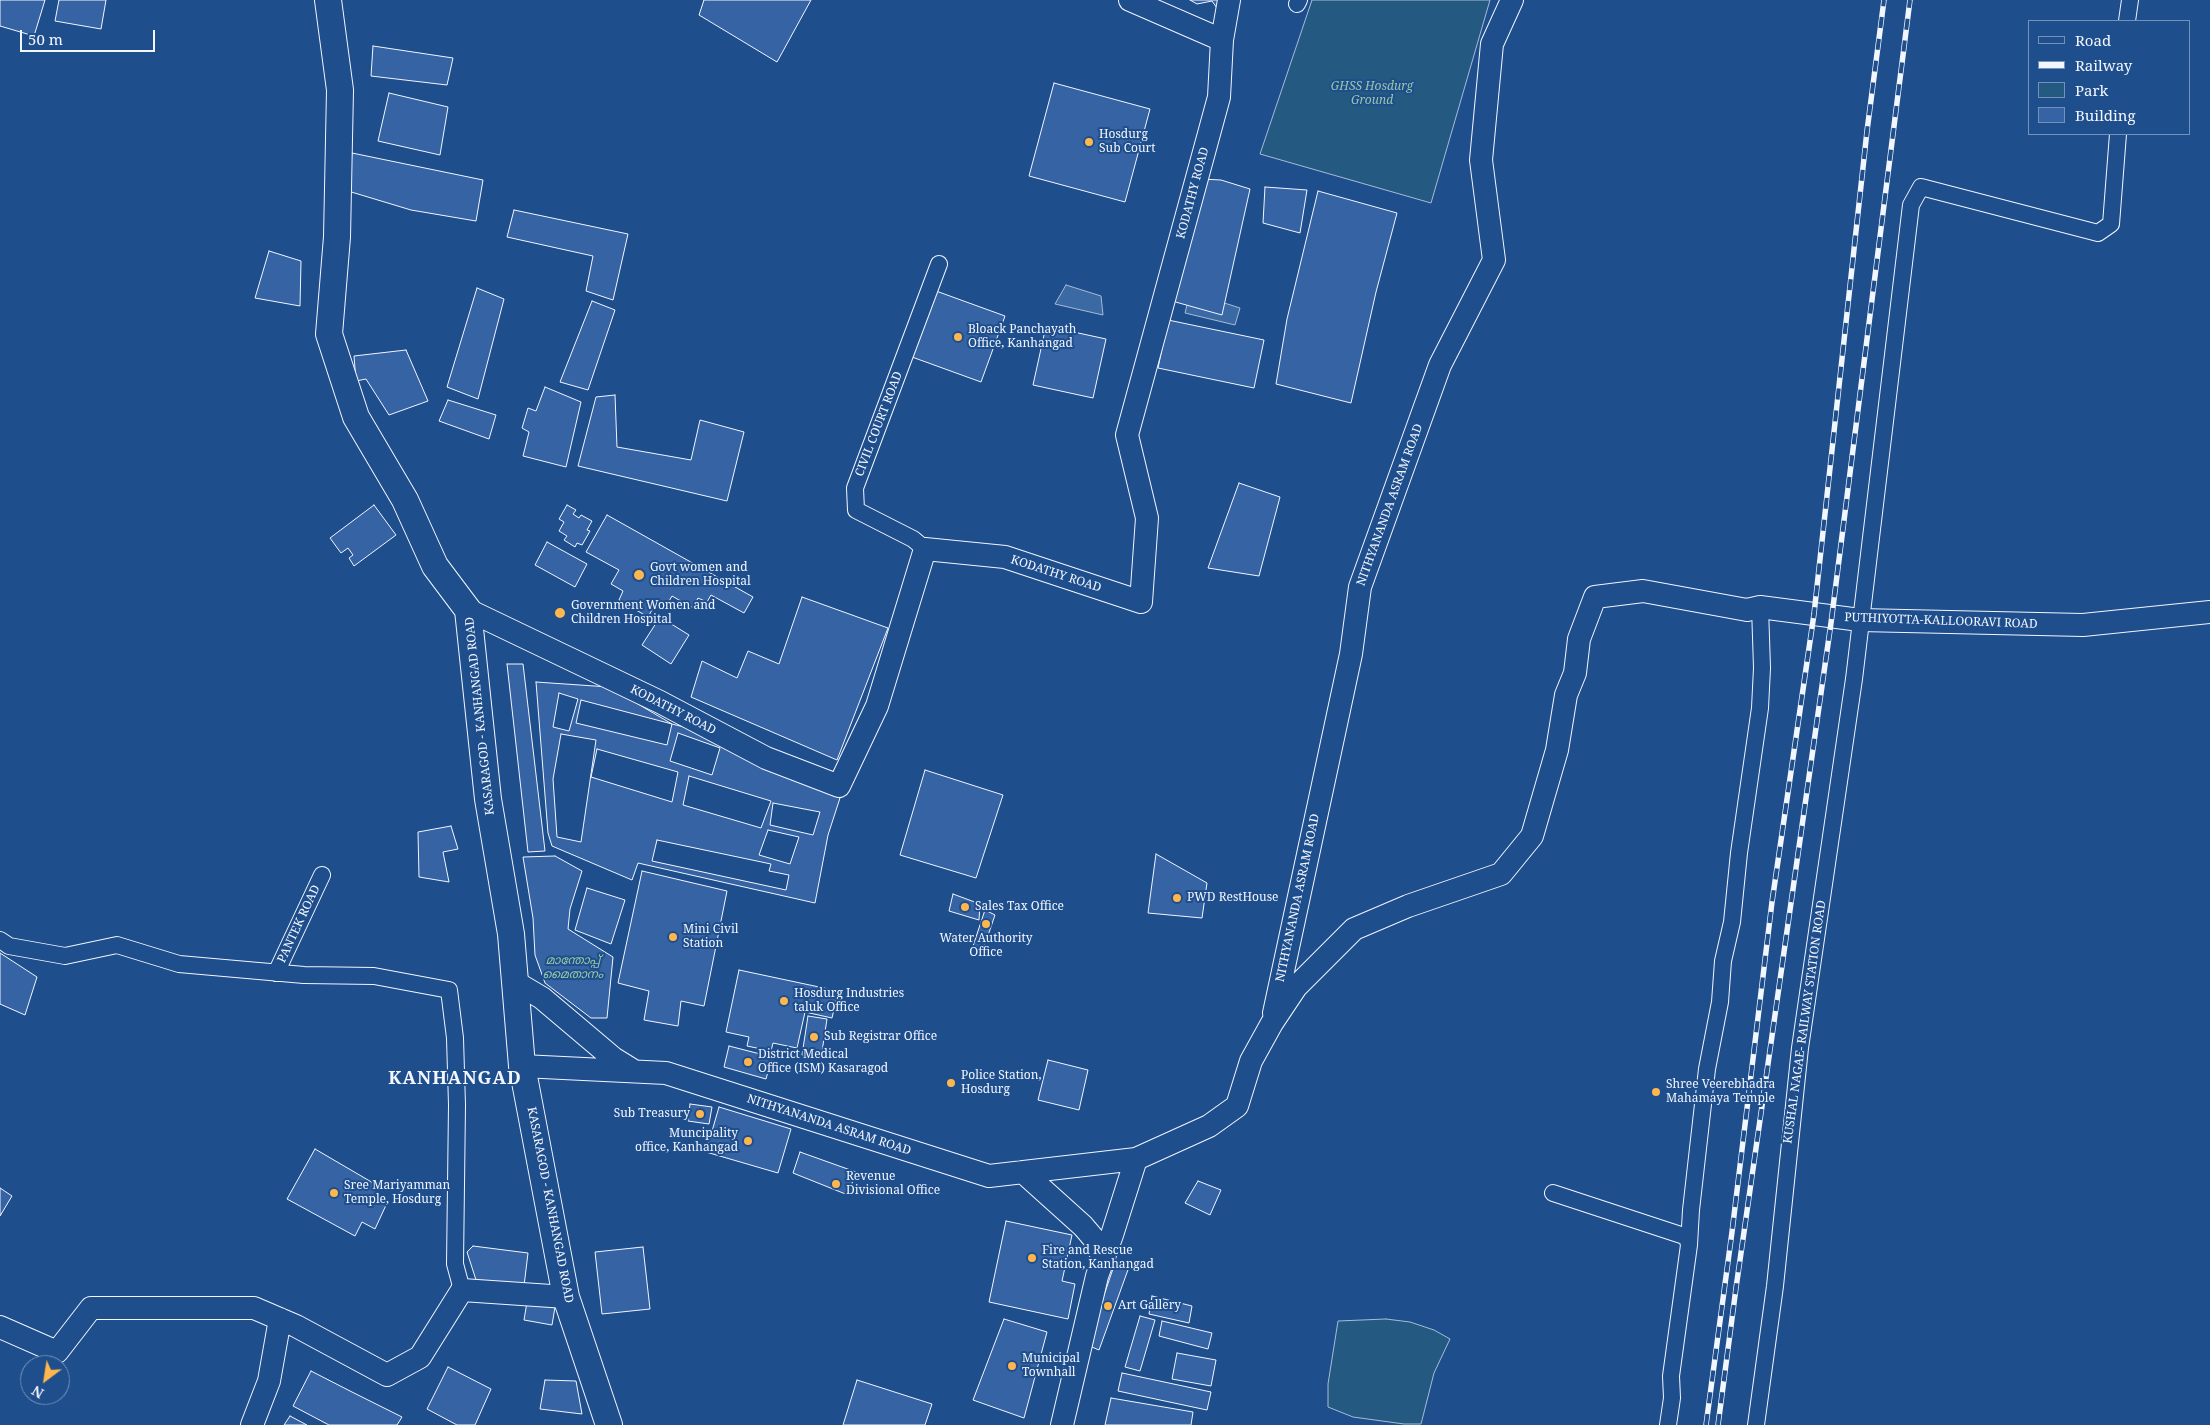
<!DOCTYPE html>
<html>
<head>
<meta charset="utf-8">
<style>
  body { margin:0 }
  #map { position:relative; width:2210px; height:1425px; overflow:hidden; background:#1f4e8c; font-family:"Noto Serif",serif }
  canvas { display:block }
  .legend { position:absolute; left:2028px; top:20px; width:162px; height:115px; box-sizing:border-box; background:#1f4e8c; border:1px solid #7391ba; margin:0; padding:6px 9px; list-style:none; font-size:15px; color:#f2f6ff }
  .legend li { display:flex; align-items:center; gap:10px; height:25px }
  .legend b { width:25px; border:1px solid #7391ba }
  .north { position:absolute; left:20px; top:1355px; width:50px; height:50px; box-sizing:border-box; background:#1f4e8c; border:1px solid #7391ba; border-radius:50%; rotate:211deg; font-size:14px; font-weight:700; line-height:20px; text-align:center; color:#f2f6ff }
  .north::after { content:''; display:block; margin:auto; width:18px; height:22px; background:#ffb74d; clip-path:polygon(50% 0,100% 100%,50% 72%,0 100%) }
  .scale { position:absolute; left:20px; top:30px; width:135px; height:22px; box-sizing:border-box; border:2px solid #f2f6ff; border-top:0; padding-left:6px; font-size:15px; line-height:18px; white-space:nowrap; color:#f2f6ff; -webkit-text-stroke:4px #1f4e8c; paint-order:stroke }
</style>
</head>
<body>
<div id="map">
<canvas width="2210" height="1425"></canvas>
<ul class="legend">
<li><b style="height:6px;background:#1f4e8c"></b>Road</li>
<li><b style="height:6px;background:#f2f6ff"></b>Railway</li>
<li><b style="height:14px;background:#245a82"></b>Park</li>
<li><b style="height:14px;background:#3563a3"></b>Building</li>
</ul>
<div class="north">N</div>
<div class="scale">50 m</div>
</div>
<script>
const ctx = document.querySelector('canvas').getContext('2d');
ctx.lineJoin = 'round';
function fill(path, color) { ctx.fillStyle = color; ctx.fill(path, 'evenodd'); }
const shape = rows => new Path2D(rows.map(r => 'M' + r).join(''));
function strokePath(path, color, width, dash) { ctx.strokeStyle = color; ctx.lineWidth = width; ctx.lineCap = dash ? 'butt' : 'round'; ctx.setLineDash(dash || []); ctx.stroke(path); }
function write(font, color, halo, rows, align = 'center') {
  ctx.font = font + ' "Noto Serif","Noto Sans Malayalam",serif'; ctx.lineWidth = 4; ctx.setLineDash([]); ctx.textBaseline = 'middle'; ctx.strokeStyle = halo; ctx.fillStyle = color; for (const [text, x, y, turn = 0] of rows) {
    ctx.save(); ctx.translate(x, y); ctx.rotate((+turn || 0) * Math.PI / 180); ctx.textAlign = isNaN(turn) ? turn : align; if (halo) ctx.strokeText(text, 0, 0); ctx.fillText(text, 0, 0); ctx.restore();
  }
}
const green = shape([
  [1312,0,1490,0,1431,203,1260,154,1312,0],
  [1386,1319,1410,1322,1434,1330,1450,1339,1434,1373,1421,1424,1404,1424,1353,1417,1328,1407,1328,1384,1338,1321,1386,1319]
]);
fill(green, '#245a82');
strokePath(green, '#a8bbd7', 1);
const water = shape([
  [1066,285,1101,296,1103,315,1055,304,1066,285],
  [1190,292,1240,308,1235,325,1185,313,1190,292]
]);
fill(water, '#3b69a3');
strokePath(water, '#a8bbd7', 1);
const building = shape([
  [0,0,45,0,34,36,0,26,0,0],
  [59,0,106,0,101,29,55,21,59,0],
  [704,0,811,0,777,62,699,15,704,0],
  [1190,0,1224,0,1219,11,1212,1,1197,4,1190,0],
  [373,46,453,58,447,85,371,76,373,46],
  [1054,83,1150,109,1125,202,1029,176,1054,83],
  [389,93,448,107,440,155,378,141,389,93],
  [352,153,483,180,476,221,411,210,348,191,352,153],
  [1201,179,1221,180,1250,189,1222,315,1172,301,1201,179],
  [1265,187,1307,190,1300,233,1263,223,1265,187],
  [1318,191,1397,213,1376,292,1351,403,1276,384,1287,319,1318,191],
  [514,210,628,234,613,300,586,291,593,256,507,237,514,210],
  [269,251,301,261,300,306,255,298,269,251],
  [477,288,504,299,478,399,447,387,477,288],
  [936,291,1005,316,981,382,912,357,936,291],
  [592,301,615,310,588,390,560,382,592,301],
  [1168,320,1264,340,1254,388,1158,368,1168,320],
  [1046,326,1106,339,1093,398,1033,385,1046,326],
  [406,350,428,401,389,415,366,379,356,381,354,356,406,350],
  [545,387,581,402,566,467,523,456,529,432,522,428,528,408,536,411,545,387],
  [615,395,617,447,691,460,700,420,744,432,727,501,578,466,596,397,615,395],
  [448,400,496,415,489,439,439,421,448,400],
  [1239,483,1280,497,1259,576,1208,568,1239,483],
  [374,505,396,535,354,566,349,558,353,555,348,548,341,553,330,538,374,505],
  [567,505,576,510,573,514,579,518,581,515,592,521,587,530,590,531,582,545,577,543,575,547,564,540,567,536,559,531,564,522,559,519,567,505],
  [607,515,753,597,744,613,711,595,707,602,698,598,693,608,672,596,665,608,656,603,648,617,619,600,623,591,611,584,619,570,586,552,607,515],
  [547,542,587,564,575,587,535,565,547,542],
  [802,597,888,628,837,760,691,697,702,661,737,678,748,651,779,664,802,597],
  [660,617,689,635,671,664,642,645,660,617],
  [507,664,523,664,545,851,528,852,507,664],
  [536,682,609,687,672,724,688,728,840,798,828,835,815,903,638,863,632,880,552,846,548,833,536,682],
  [559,693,578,699,569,731,553,727,559,693],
  [581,700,672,724,667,745,576,723,581,700],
  [678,733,720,748,712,775,670,761,678,733],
  [561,734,596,740,581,842,557,837,553,779,561,734],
  [597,749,678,772,672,802,591,777,597,749],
  [925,770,1003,795,976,878,900,855,925,770],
  [689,776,771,801,761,828,683,805,689,776],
  [773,803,820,812,813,835,770,825,773,803],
  [451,826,458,849,443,852,449,882,419,877,418,832,451,826],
  [768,830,799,837,790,864,759,855,768,830],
  [657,840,771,864,769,871,789,875,786,890,652,861,657,840],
  [1156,854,1207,883,1202,918,1148,913,1156,854],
  [555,856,582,871,570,909,568,929,613,957,607,1018,591,1018,545,983,535,955,533,918,523,857,555,856],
  [642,871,727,891,704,1006,681,1001,678,1026,644,1020,649,991,618,983,642,871],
  [587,888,625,900,611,944,575,930,587,888],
  [953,894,980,904,979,920,949,911,953,894],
  [985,910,995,915,983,950,972,949,985,910],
  [0,953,37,977,25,1015,0,1004,0,953],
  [739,970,838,991,832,1018,805,1012,797,1048,773,1043,771,1051,747,1046,749,1037,726,1032,739,970],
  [808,1016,827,1019,821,1058,802,1055,808,1016],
  [729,1046,772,1057,766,1079,724,1067,729,1046],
  [1048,1060,1088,1070,1079,1110,1038,1100,1048,1060],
  [690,1104,712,1107,709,1124,688,1121,690,1104],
  [719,1107,791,1129,778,1173,706,1152,719,1107],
  [315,1149,380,1187,375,1199,387,1203,375,1229,362,1222,355,1236,287,1199,315,1149],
  [800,1152,856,1172,848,1195,793,1173,800,1152],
  [1198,1181,1221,1190,1210,1215,1185,1203,1198,1181],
  [0,1188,12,1196,0,1216,0,1188],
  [1006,1221,1072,1235,1062,1281,1075,1284,1068,1319,989,1302,1006,1221],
  [473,1246,528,1253,524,1286,476,1280,467,1252,473,1246],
  [643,1247,650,1309,602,1314,595,1252,643,1247],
  [1116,1260,1129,1267,1099,1350,1087,1345,1116,1260],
  [1152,1296,1192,1306,1189,1323,1149,1314,1152,1296],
  [527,1302,555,1307,552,1325,524,1320,527,1302],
  [1140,1316,1155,1320,1140,1371,1125,1367,1140,1316],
  [1004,1319,1047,1332,1024,1418,973,1400,1004,1319],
  [1162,1321,1212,1333,1208,1349,1159,1336,1162,1321],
  [1177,1353,1216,1360,1211,1386,1172,1379,1177,1353],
  [448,1367,491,1389,475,1425,457,1425,427,1409,448,1367],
  [311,1371,352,1392,402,1417,397,1425,329,1425,293,1406,311,1371],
  [1122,1373,1211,1392,1207,1410,1118,1391,1122,1373],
  [545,1380,576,1381,582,1414,540,1409,545,1380],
  [857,1380,932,1404,925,1425,843,1425,857,1380],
  [1111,1398,1193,1412,1191,1425,1105,1425,1111,1398],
  [290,1416,305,1424,307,1425,284,1425,290,1416]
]);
fill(building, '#3563a3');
strokePath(building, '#f2f6ff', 1);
const street = shape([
  [1297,4,1299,0],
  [2127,21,2130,0],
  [925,549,913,539,856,510,855,488,939,264],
  [0,940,9,946,65,956,117,945,179,964,304,975,374,976,449,990,455,1038,457,1105,455,1264,462,1290],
  [276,973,322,875],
  [1553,1193,1687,1237,1689,1245],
  [1668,1425,1672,1398,1671,1376,1689,1245,1691,1210,1707,1069,1720,1002,1723,961,1732,922,1739,853,1760,708,1762,668,1760,607],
  [1756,1425,1775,1286,1800,1048,1854,679,1911,205,1921,187,2098,233,2111,224,2118,134]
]);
const secondary = shape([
  [1222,40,1229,0],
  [468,610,660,702,766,758,839,786,877,706,925,549,1005,557,1141,602,1147,518,1127,435,1219,97,1222,40,1130,0],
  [515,982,542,998,613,1058,634,1071],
  [1274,1013,1351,654,1360,587,1440,365,1494,260,1481,160,1492,44,1512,0],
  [522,1066,666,1073,989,1176,1136,1159,1209,1126,1237,1106,1251,1061,1272,1023,1296,987,1354,929,1408,906,1501,874,1532,836,1557,750,1566,695,1575,673,1579,639,1595,597,1643,591,1747,610,1760,607,1860,620,2083,625,2210,612],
  [1023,1172,1083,1226,1100,1246,1102,1263],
  [0,1327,57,1352,91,1308,254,1308,296,1326,387,1375,420,1357,462,1290,566,1297],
  [252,1425,269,1381,280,1319],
  [1062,1425,1097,1276,1112,1235,1136,1159]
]);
const primary = shape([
  [328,0,340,90,337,237,329,334,356,417,405,500,435,566,468,610,488,799,511,934,522,1066,566,1297,609,1425]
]);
strokePath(street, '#f2f6ff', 18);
strokePath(secondary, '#f2f6ff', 24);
strokePath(primary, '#f2f6ff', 28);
strokePath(street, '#1f4e8c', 16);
strokePath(secondary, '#1f4e8c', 22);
strokePath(primary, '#1f4e8c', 26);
const rail = shape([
  [1706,1425,1732,1232,1772,902,1814,614,1867,131,1884,0],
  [1718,1425,1736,1288,1831,623,1910,0]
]);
strokePath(rail, '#f2f6ff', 5.5);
strokePath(rail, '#1f4e8c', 4, [11]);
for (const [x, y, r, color] of [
  [1089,142,5,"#ffb74d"],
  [958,337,5,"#ffb74d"],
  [639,575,6,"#ffb74d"],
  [560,613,6,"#ffb74d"],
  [1177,898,5,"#ffb74d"],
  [965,907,5,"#ffb74d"],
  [986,924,5,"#ffb74d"],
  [673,937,5,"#ffb74d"],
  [784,1001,5,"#ffb74d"],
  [814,1037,5,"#ffb74d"],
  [748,1062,5,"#ffb74d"],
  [951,1083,5,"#ffb74d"],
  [1656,1092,5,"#ffb74d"],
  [700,1114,5,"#ffb74d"],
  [748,1141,5,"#ffb74d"],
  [836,1184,5,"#ffb74d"],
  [334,1193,5,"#ffb74d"],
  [1032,1258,5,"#ffb74d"],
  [1108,1306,5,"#ffb74d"],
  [1012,1366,5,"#ffb74d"]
]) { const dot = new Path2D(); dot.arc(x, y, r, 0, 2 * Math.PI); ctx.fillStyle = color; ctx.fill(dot); strokePath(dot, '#1f4e8c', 2); }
write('italic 12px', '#97c8a6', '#1f4e8c', [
  ["GHSS Hosdurg",1372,87],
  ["Ground",1372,101],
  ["മാന്തോപ്പ്",573,961],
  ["മൈതാനം",573,975]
]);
write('12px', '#f2f6ff', '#1f4e8c', [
  ["Hosdurg",1099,135],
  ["Sub Court",1099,149],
  ["Bloack Panchayath",968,330],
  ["Office, Kanhangad",968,344],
  ["Govt women and",650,568],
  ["Children Hospital",650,582],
  ["Government Women and",571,606],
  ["Children Hospital",571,620],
  ["PWD RestHouse",1187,898],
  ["Sales Tax Office",975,907],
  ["Mini Civil",683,930],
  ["Station",683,944],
  ["Water Authority",986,939,"center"],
  ["Office",986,953,"center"],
  ["Hosdurg Industries",794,994],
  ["taluk Office",794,1008],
  ["Sub Registrar Office",824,1037],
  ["District Medical",758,1055],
  ["Office (ISM) Kasaragod",758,1069],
  ["Police Station,",961,1076],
  ["Hosdurg",961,1090],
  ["Shree Veerebhadra",1666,1085],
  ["Mahamaya Temple",1666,1099],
  ["Sub Treasury",690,1114,"right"],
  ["Muncipality",738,1134,"right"],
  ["office, Kanhangad",738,1148,"right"],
  ["Revenue",846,1177],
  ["Divisional Office",846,1191],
  ["Sree Mariyamman",344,1186],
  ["Temple, Hosdurg",344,1200],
  ["Fire and Rescue",1042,1251],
  ["Station, Kanhangad",1042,1265],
  ["Art Gallery",1118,1306],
  ["Municipal",1022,1359],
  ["Townhall",1022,1373]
], 'left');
write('12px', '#f2f6ff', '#1f4e8c', [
  ["KODATHY ROAD",1193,193,-75],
  ["CIVIL COURT ROAD",879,424,-69],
  ["NITHYANANDA ASRAM ROAD",1390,505,-70],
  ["KODATHY ROAD",1056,574,18],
  ["PUTHIYOTTA-KALLOORAVI ROAD",1941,621,2],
  ["KODATHY ROAD",673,710,27],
  ["KASARAGOD - KANHANGAD ROAD",480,716,-96],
  ["NITHYANANDA ASRAM ROAD",1298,898,-78],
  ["PANTEK ROAD",299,924,-65],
  ["KUSHAL NAGAE- RAILWAY STATION ROAD",1805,1022,-82],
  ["NITHYANANDA ASRAM ROAD",829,1125,18],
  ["KASARAGOD - KANHANGAD ROAD",550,1205,79]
]);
ctx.letterSpacing = '1px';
write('bold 18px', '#f2f6ff', '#1f4e8c', [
  ["KANHANGAD",455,1079]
]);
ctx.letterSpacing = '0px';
</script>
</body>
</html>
